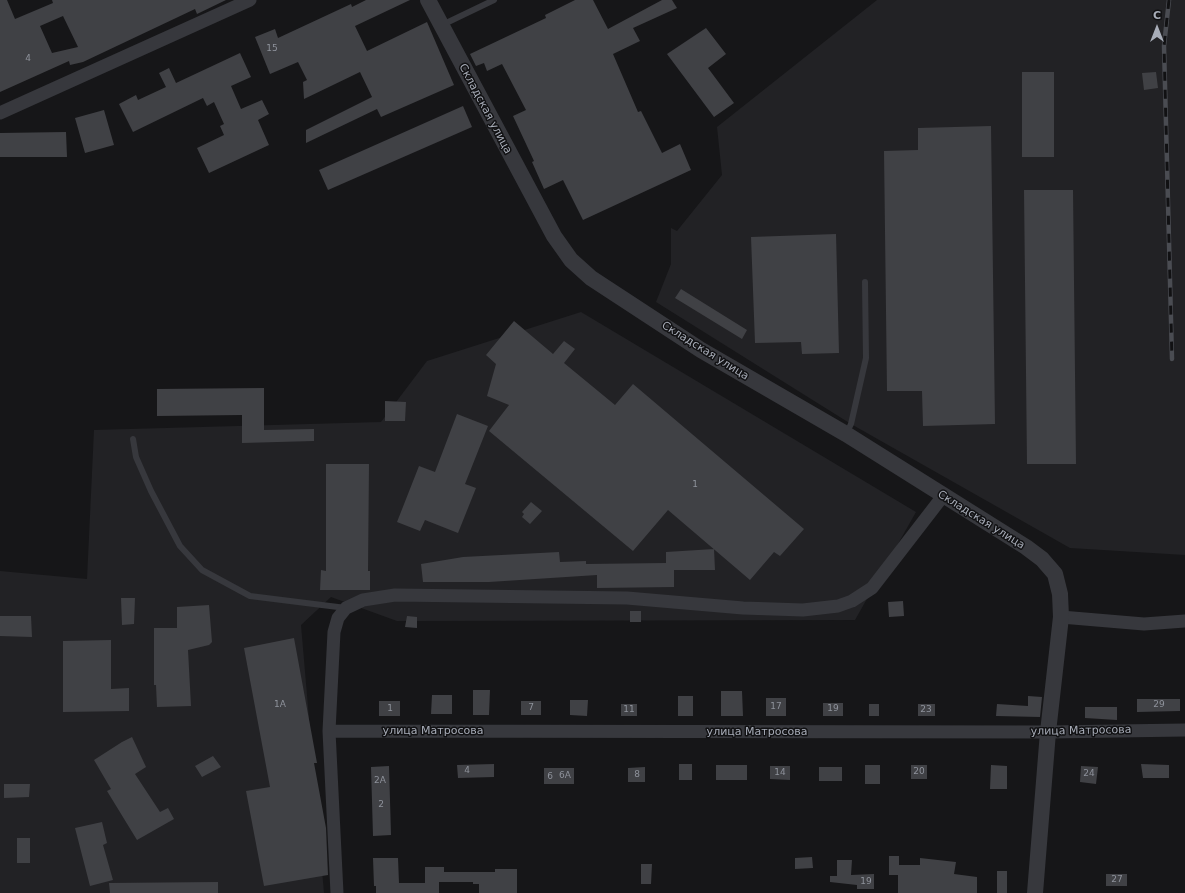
<!DOCTYPE html>
<html>
<head>
<meta charset="utf-8">
<style>
  body { margin:0 }
  #map { position:relative; width:1185px; height:893px; overflow:hidden; background:#161618; font-family:"DejaVu Sans",sans-serif }
  canvas { display:block }
  .north { position:absolute; left:1137px; top:8px; width:40px; height:40px; -webkit-text-stroke:3px #111113; paint-order:stroke; rotate:0deg; font-size:11px; font-weight:700; line-height:16px; text-align:center; color:#a8adb8 }
  .north::after { content:''; display:block; margin:auto; width:14px; height:18px; background:#a8adb8; clip-path:polygon(50% 0,100% 100%,50% 72%,0 100%) }
</style>
</head>
<body>
<div id="map">
<canvas width="1185" height="893"></canvas>
<div class="north">С</div>
</div>
<script>
const ctx = document.querySelector('canvas').getContext('2d');
ctx.lineJoin = 'round';
function fill(path, color) { ctx.fillStyle = color; ctx.fill(path, 'evenodd'); }
const shape = rows => new Path2D(rows.map(r => 'M' + r).join(''));
function strokePath(path, color, width, dash) { ctx.strokeStyle = color; ctx.lineWidth = width; ctx.lineCap = dash ? 'butt' : 'round'; ctx.setLineDash(dash || []); ctx.stroke(path); }
function write(font, color, halo, rows, align = 'center') {
  ctx.font = font + ' "DejaVu Sans",sans-serif'; ctx.lineWidth = 3; ctx.setLineDash([]); ctx.textBaseline = 'middle'; ctx.strokeStyle = halo; ctx.fillStyle = color; for (const [text, x, y, turn = 0] of rows) {
    ctx.save(); ctx.translate(x, y); ctx.rotate((+turn || 0) * Math.PI / 180); ctx.textAlign = isNaN(turn) ? turn : align; if (halo) ctx.strokeText(text, 0, 0); ctx.fillText(text, 0, 0); ctx.restore();
  }
}
fill(shape([
  [877,0,1185,0,1185,555,1070,548,851,424,656,302,671,264,671,228,677,231,722,175,717,127],
  [581,312,916,512,855,620,397,621,331,597,301,625,324,893,0,893,0,571,87,579,94,430,381,422,427,361]
]), '#222225');
fill(shape([
  [0,0,7,0,15,19,53,3,52,0,226,0,197,14,195,9,83,62,70,65,69,61,0,92],
  [63,16,78,47,52,53,40,26],
  [366,0,410,0,355,26,367,51,427,22,454,85,381,117,377,109,306,143,306,130,372,97,360,72,304,99,303,82,307,80,298,62,270,74,255,37,275,29,278,38,351,4,352,7],
  [575,0,593,0,608,29,662,0,672,0,677,8,633,28,640,41,613,54,638,112,641,111,662,153,680,144,691,170,583,220,563,180,544,189,532,162,534,161,513,116,526,110,502,64,487,71,484,63,476,66,470,54,546,18,545,15],
  [706,28,726,54,708,68,734,103,714,117,667,54],
  [240,53,251,77,231,86,241,109,262,100,269,114,258,120,269,145,209,173,197,148,224,135,220,126,224,124,214,102,207,106,203,98,133,132,119,104,136,95,138,100,166,87,159,73,169,68,176,83],
  [1022,72,1054,72,1054,157,1022,157],
  [1156,72,1158,88,1144,90,1142,73],
  [463,106,472,127,328,190,319,170],
  [104,110,114,145,85,153,75,118],
  [991,126,995,424,923,426,922,391,887,391,884,151,918,150,918,128],
  [66,132,67,157,0,157,0,133],
  [1024,190,1073,190,1076,464,1027,464],
  [836,234,839,353,802,354,801,342,755,343,751,237],
  [681,289,747,330,742,339,675,298],
  [514,321,553,354,564,341,575,349,564,363,615,405,633,384,804,529,780,556,774,552,750,580,668,510,633,551,489,431,509,405,487,396,496,364,486,355],
  [264,388,264,430,314,429,314,441,242,443,242,415,157,416,157,389],
  [385,401,406,402,405,421,385,421],
  [457,414,488,426,465,484,476,488,458,533,425,520,420,531,397,522,419,466,435,472],
  [326,464,369,464,368,571,370,571,370,590,320,590,321,570,326,571],
  [531,502,542,511,530,524,522,517,524,514,522,512],
  [714,549,715,570,674,570,674,587,597,588,597,575,489,582,423,582,421,564,463,557,559,552,560,562,586,561,586,564,666,563,666,552],
  [121,598,135,598,134,624,122,625],
  [903,601,904,616,889,617,888,602],
  [209,605,212,642,209,645,188,650,191,706,157,707,156,685,154,685,154,628,177,628,177,607],
  [630,611,641,611,641,622,630,622],
  [0,616,31,616,32,637,0,636],
  [407,616,417,617,417,628,405,627],
  [294,638,317,763,314,763,326,828,328,875,264,886,246,791,270,787,244,648],
  [111,640,111,689,129,688,129,711,63,712,63,641],
  [473,690,490,690,489,715,473,715],
  [721,691,742,691,743,716,721,716],
  [432,695,452,695,452,714,431,714],
  [678,696,693,696,693,716,678,716],
  [1028,696,1042,697,1040,717,996,716,997,704,1028,706],
  [766,698,786,698,786,716,766,716],
  [1137,699,1180,699,1180,711,1137,712],
  [570,700,588,700,587,716,570,715],
  [379,701,400,701,400,716,379,716],
  [521,701,541,701,541,715,521,715],
  [823,703,843,703,843,716,823,716],
  [621,704,637,704,637,716,621,716],
  [869,704,879,704,879,716,869,716],
  [918,704,935,704,935,716,918,716],
  [1085,707,1117,707,1117,720,1085,718],
  [132,737,146,767,135,774,160,812,168,808,174,819,137,840,107,791,111,789,94,760,122,742],
  [213,756,221,767,202,777,195,766],
  [494,764,494,777,458,778,457,765],
  [679,764,692,764,692,780,679,780],
  [1141,764,1169,765,1169,778,1143,778],
  [716,765,747,765,747,780,716,780],
  [865,765,880,765,880,784,865,784],
  [911,765,927,765,927,779,911,779],
  [991,765,1007,766,1007,789,990,789],
  [389,766,391,835,373,836,371,767],
  [770,766,790,766,790,780,770,779],
  [1081,766,1098,767,1096,784,1080,782],
  [645,767,645,782,628,782,628,768],
  [819,767,842,767,842,781,819,781],
  [544,768,574,768,574,784,544,784],
  [4,784,30,784,29,797,4,798],
  [102,822,107,843,103,845,113,880,90,886,75,828],
  [17,838,30,838,30,863,17,863],
  [889,856,899,856,899,865,920,865,920,858,956,862,954,874,977,877,977,893,898,893,898,875,889,875],
  [812,857,813,868,795,869,795,858],
  [373,858,398,858,399,883,425,883,425,867,444,867,444,872,495,872,495,869,517,869,517,893,479,893,479,884,473,884,473,882,439,882,439,893,376,893,376,886,374,886],
  [837,860,852,860,851,875,874,874,874,889,857,889,857,885,830,882,830,876,837,876],
  [641,864,652,864,651,884,641,884],
  [997,871,1007,871,1007,893,997,893],
  [1106,874,1127,874,1127,886,1106,886],
  [218,882,218,893,110,893,109,883]
]), '#404145');
strokePath(shape([
  [442,25,494,0],
  [846,434,851,424,866,358,865,282],
  [133,439,136,457,151,491,180,546,202,570,250,596,346,608]
]), '#37383d', 6);
strokePath(shape([
  [0,113,250,0],
  [1061,617,1144,624,1185,621],
  [329,731,1048,732,1185,730],
  [337,893,329,731,334,632,338,618,346,608,363,600,395,595,627,598,743,608,803,610,838,606,852,601,872,588,943,496]
]), '#37383d', 13);
strokePath(shape([
  [428,0,554,236,571,260,591,278,701,350,846,434,1026,547,1042,559,1055,574,1060,594,1061,617,1048,732,1035,893]
]), '#37383d', 16);
const rail = shape([
  [1169,0,1164,46,1172,359]
]);
strokePath(rail, '#4a4c52', 4.5);
strokePath(rail, '#111113', 3, [9]);
write('9px', '#8e929b', null, [
  ["15",272,49],
  ["4",28,59],
  ["1",695,485],
  ["1А",280,705],
  ["29",1159,705],
  ["17",776,707],
  ["7",531,708],
  ["1",390,709],
  ["19",833,709],
  ["11",629,710],
  ["23",926,710],
  ["4",467,771],
  ["20",919,772],
  ["14",780,773],
  ["24",1089,774],
  ["8",637,775],
  ["6А",565,776],
  ["6",550,777],
  ["2А",380,781],
  ["2",381,805],
  ["27",1117,880],
  ["19",866,882]
]);
write('11px', '#a8adb8', '#111113', [
  ["Складская улица",485,109,62],
  ["Складская улица",705,351,32],
  ["Складская улица",981,520,32],
  ["улица Матросова",433,731],
  ["улица Матросова",1081,731,-1],
  ["улица Матросова",757,732]
]);
</script>
</body>
</html>
